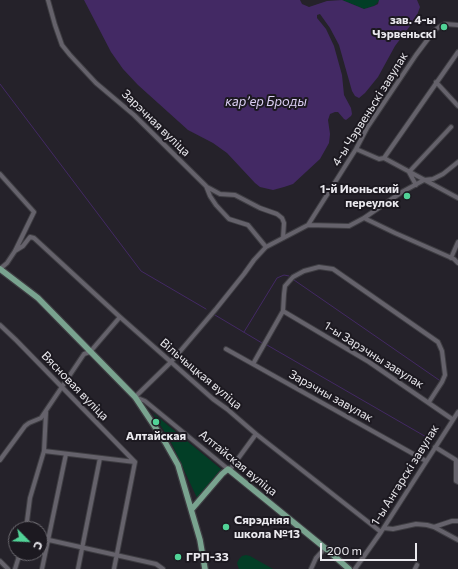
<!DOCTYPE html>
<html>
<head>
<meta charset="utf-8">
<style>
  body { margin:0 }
  #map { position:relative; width:458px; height:569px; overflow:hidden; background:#25222a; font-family:Commissioner,sans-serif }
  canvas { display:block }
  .north { position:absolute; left:8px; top:521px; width:40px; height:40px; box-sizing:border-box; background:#1c1920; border:1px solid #6e6c72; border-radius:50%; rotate:114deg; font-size:11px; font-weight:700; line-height:16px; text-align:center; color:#eae9ee }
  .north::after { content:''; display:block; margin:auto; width:14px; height:18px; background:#51d397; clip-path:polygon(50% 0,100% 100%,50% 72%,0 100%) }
  .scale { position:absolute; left:320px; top:543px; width:97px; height:18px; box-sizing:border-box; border:2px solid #eae9ee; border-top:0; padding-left:5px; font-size:12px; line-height:14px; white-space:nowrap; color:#eae9ee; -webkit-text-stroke:3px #1c1920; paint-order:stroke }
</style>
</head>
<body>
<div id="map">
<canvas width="458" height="569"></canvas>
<div class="north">С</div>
<div class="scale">200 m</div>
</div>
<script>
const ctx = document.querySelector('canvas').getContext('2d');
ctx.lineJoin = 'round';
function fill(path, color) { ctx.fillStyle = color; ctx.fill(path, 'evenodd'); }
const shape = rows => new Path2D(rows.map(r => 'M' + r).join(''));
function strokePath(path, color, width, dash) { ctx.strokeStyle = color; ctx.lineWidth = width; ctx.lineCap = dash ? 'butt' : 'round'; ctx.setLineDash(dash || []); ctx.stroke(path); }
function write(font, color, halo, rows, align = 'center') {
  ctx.font = font + ' Commissioner,sans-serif'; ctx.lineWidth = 4; ctx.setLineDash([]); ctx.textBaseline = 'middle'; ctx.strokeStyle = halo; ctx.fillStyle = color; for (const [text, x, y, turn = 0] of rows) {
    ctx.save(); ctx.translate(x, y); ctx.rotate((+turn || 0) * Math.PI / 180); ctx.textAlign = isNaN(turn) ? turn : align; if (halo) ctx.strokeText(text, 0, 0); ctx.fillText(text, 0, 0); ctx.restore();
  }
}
fill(shape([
  [342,0,379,0,379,1,374,6,364,9],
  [153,413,221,469,197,498,172,444],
  [246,555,250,556,273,569,239,569,237,563,239,559,242,556]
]), '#023e26');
fill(shape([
  [84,0,300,0,302,4,309,7,327,1,342,0,364,9,374,6,378,4,379,0,417,0,420,7,416,18,395,46,378,77,365,93,359,98,355,96,352,91,339,45,330,28,320,14,317,15,317,18,326,29,334,46,342,75,344,95,351,108,352,114,351,116,346,120,344,119,338,112,335,112,330,114,328,120,330,134,329,143,320,159,293,184,284,187,273,190,260,187,255,183,227,153,213,143,188,130,138,85,123,69,111,52]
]), '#432964');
strokePath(shape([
  [0,84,141,271,206,309],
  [294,280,439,380],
  [215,315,262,343],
  [244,332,277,278,284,275,289,276],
  [267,345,428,438]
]), '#432964', 1);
const minor = shape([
  [48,0,55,25,62,45,70,55,96,83,134,115,206,186,210,196,216,205,229,219,248,225,266,247],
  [436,82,458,106],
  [356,149,379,159,384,158,458,198],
  [384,158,458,52],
  [0,174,34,212,15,251,7,263,0,269],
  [416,185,409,172,451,127],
  [207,187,220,194,235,195,260,208,277,214,282,218,284,223,283,238],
  [364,218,402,192,424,180,433,179,443,174,458,162],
  [308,225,356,149,367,128,416,55,434,31,439,27,445,24,458,25],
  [15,251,23,246,30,237,34,238,120,317,213,399,227,409,256,434,381,532],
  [451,258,458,242],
  [283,311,369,362,452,419],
  [0,325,16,340,135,462],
  [226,349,426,461],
  [253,364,283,311,284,294,285,286,293,277,304,271,319,267,333,269,438,342,442,351,445,375,442,382,429,402],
  [435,447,456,460,456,481,458,482],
  [44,451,135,462],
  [0,460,25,426,29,423,41,418,84,354,90,352,120,317],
  [228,469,145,401,135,397,171,362,216,309,244,274,254,260,266,247,308,225,349,226,364,218,395,233,454,259,458,263],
  [229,471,256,434],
  [434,527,452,521,458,521],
  [384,528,393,529,416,524,427,525,434,527,458,540],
  [26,529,30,498,44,451,46,412],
  [40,538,156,564,163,569],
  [0,561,8,569],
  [15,569,20,553],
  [42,569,66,454],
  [78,569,100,458],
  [114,569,135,462],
  [311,569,316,558,325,548],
  [355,569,381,532,458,412],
  [415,569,417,565]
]);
const major = shape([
  [0,269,38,298,135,397,165,442,178,465,200,540,205,569],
  [192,509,222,474,228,469,325,548,349,569]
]);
strokePath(minor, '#3e3d42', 6);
strokePath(major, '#3e3d42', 8);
strokePath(minor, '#65626b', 4);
strokePath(major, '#79a38f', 5.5);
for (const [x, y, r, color] of [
  [444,27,4,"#51d397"],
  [407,196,4,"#51d397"],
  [156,422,4,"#51d397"],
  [226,527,4,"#51d397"],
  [178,557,4,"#51d397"]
]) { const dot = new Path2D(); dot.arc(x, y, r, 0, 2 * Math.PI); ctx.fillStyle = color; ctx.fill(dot); strokePath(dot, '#1c1920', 1.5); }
write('bold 12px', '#eae9ee', '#1c1920', [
  ["зав. 4-ы",436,20],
  ["Чэрвеньскі",436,34],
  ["1-й Июньский",399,189],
  ["переулок",399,203],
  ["Алтайская",156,436,"center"],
  ["Сярэдняя",234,520,"left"],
  ["школа №13",234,534,"left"],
  ["ГРП-33",186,557,"left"]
], 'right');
write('12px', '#eae9ee', '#1c1920', [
  ["4-ы Чэрвеньскі завулак",370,109,-58],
  ["Зарэчная вуліца",156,123,44],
  ["1-ы Зарэчны завулак",374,355,32],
  ["Вільчыцкая вуліца",201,374,40],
  ["Вясновая вуліца",75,386,46],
  ["Зарэчны завулак",331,396,29],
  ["Алтайская вуліца",238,463,39],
  ["1-ы Ангарскі завулак",405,475,-58]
]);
write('italic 13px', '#dccff4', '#1c1920', [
  ["карʼер Броды",266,102]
]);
</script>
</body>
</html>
